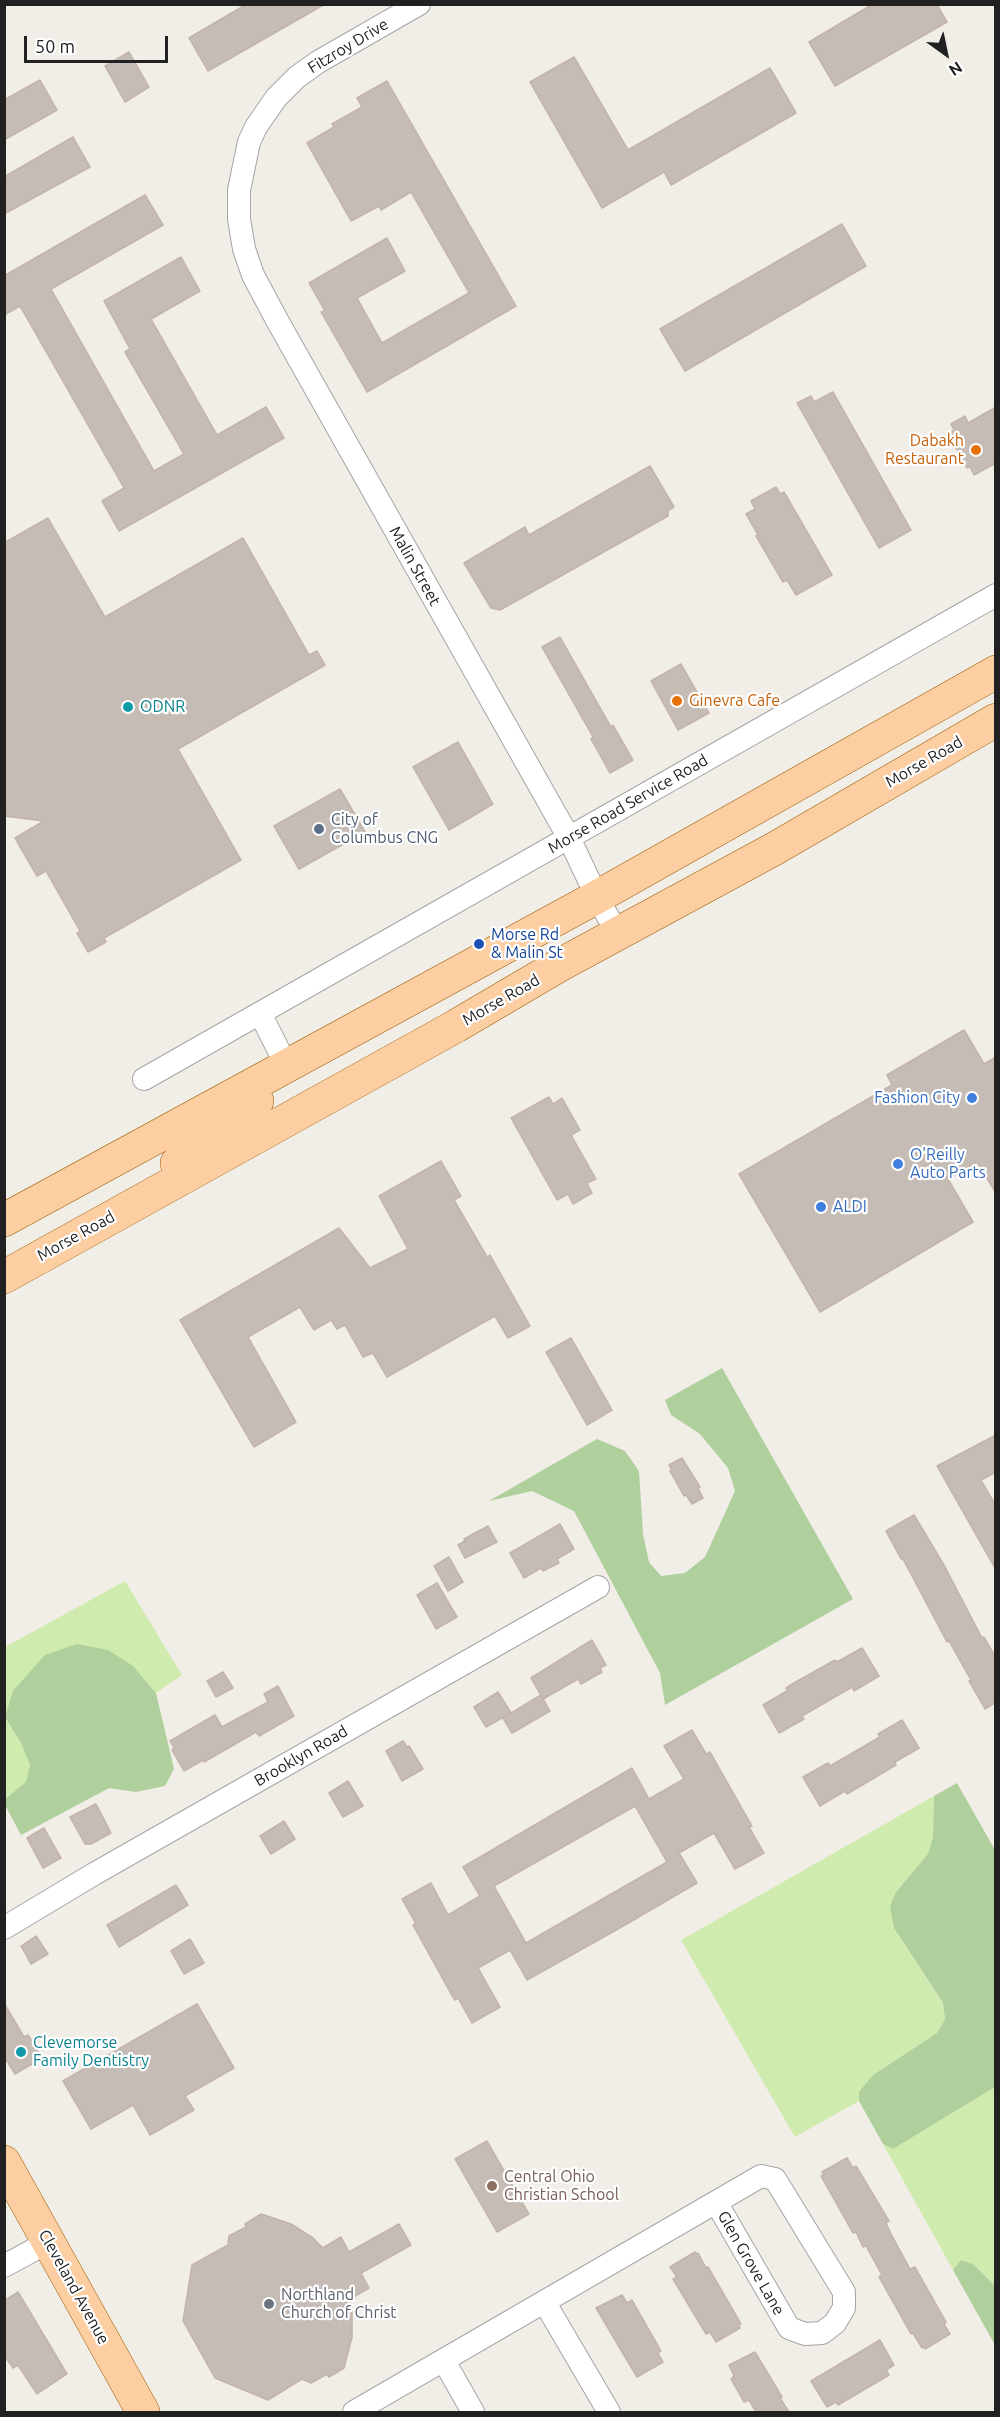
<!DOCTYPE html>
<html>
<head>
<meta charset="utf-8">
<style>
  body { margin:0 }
  #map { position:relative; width:1000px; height:2417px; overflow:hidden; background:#f1ede7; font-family:Ubuntu,sans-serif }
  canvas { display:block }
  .frame { position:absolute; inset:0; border:6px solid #212121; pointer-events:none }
  .north { position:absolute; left:916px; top:24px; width:60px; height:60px; -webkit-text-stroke:4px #fff; paint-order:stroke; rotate:147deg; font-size:16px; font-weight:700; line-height:24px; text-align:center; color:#212121 }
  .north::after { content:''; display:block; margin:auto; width:21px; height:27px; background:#212121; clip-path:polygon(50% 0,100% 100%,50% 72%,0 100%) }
  .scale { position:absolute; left:24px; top:36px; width:144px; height:27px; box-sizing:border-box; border:3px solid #212121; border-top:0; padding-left:8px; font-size:18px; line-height:21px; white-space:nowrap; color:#212121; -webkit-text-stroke:4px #fff; paint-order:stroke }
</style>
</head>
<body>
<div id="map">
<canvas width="1000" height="2417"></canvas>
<div class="frame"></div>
<div class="north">N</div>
<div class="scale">50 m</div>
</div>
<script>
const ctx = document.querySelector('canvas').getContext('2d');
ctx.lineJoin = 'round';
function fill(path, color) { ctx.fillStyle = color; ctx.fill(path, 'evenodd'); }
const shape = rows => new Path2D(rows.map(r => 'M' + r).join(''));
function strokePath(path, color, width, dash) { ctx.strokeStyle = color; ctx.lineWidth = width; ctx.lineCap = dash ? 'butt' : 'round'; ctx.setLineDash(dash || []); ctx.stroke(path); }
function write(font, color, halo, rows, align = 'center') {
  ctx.font = font + ' Ubuntu,sans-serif'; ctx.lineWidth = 4.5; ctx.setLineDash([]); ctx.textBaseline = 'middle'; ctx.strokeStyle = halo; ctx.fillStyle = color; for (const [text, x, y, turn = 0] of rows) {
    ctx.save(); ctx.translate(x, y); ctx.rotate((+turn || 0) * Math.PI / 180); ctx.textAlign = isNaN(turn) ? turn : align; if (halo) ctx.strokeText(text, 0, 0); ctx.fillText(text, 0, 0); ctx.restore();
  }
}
fill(shape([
  [125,1581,182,1675,156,1693,133,1666,5,1717,21,1743,30,1765,26,1782,5,1799,5,1647],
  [934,1796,933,1837,928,1854,896,1892,894,1928,943,2004,945,2019,937,2033,873,2075,859,2092,859,2101,795,2137,681,1940],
  [995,2087,995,2286,973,2264,961,2260,953,2270,883,2144,893,2149]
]), '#d0ebae');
fill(shape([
  [722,1368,853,1599,665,1705,660,1673,574,1511,532,1491,489,1501,597,1439,625,1451,639,1471,643,1534,649,1562,661,1576,685,1573,705,1557,735,1491,728,1468,700,1434,671,1415,665,1400],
  [77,1644,108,1650,133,1666,156,1693,174,1769,165,1786,136,1792,109,1788,21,1835,5,1805,5,1799,26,1782,30,1765,21,1743,5,1717,13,1691,45,1655],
  [957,1783,995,1850,995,2087,893,2149,883,2144,859,2101,859,2092,873,2075,937,2033,945,2019,943,2003,894,1928,890,1906,896,1892,928,1854,933,1837,934,1796],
  [961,2260,973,2264,995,2286,995,2345,953,2270]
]), '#afd09c');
const building = shape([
  [247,4,325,4,208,71,189,38,247,4],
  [873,4,937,4,947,22,835,86,809,42,873,4],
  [129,52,149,87,125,102,105,66,129,52],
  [574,57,628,150,770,68,796,113,671,185,664,172,602,208,530,82,574,57],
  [40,80,57,110,4,140,4,100,40,80],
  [387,81,516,306,367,392,321,312,325,311,309,283,387,238,405,271,357,298,382,343,469,293,411,192,381,210,379,206,351,221,307,143,334,127,332,124,362,107,357,98,387,81],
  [73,137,90,167,4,214,4,177,73,137],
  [145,195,163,225,51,289,154,471,184,454,125,352,130,349,104,301,181,257,200,291,151,319,217,435,266,407,284,438,119,531,102,501,124,488,20,306,4,315,4,276,145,195],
  [842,224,866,266,685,371,660,329,842,224],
  [833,392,911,530,879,548,797,403,811,396,814,402,833,392],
  [996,407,996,463,974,475,970,467,967,468,949,436,951,435,950,433,954,430,951,424,965,416,968,423,996,407],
  [650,466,674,507,668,511,668,516,500,610,491,608,464,563,525,527,529,535,650,466],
  [776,487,780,494,784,492,832,575,796,595,787,580,783,582,756,536,758,535,746,514,755,509,751,501,776,487],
  [48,518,105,617,243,538,309,655,317,651,325,665,178,749,241,860,104,938,106,942,88,952,77,933,80,931,46,871,37,876,15,838,44,821,4,816,4,543,48,518],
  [560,637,611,727,613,725,633,760,610,773,591,739,593,737,542,647,560,637],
  [681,664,709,713,678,730,651,681,681,664],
  [458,742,493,804,449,830,413,767,458,742],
  [340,789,365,832,299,869,274,826,340,789],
  [964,1030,984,1064,996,1057,996,1193,977,1162,948,1179,973,1222,820,1312,739,1174,892,1085,887,1075,964,1030],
  [549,1097,553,1104,562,1098,580,1130,571,1135,596,1179,587,1183,592,1193,573,1204,568,1194,557,1200,511,1118,549,1097],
  [441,1161,461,1196,454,1200,487,1257,490,1255,530,1326,508,1338,495,1316,387,1377,373,1353,363,1357,345,1325,337,1329,331,1320,314,1330,300,1307,248,1337,296,1422,254,1447,180,1320,339,1228,370,1268,408,1249,379,1196,441,1161],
  [571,1338,612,1410,587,1425,546,1352,571,1338],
  [996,1435,996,1472,981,1480,996,1506,996,1570,937,1466,996,1435],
  [682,1458,700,1487,698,1488,703,1498,692,1504,686,1495,684,1496,670,1471,672,1470,669,1465,682,1458],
  [914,1515,944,1565,982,1638,984,1637,996,1658,996,1702,985,1709,969,1681,971,1680,949,1641,947,1642,903,1559,901,1559,886,1531,914,1515],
  [560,1524,574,1549,557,1559,559,1563,543,1571,541,1568,524,1578,510,1553,560,1524],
  [488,1526,497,1542,465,1558,458,1545,465,1541,464,1539,488,1526],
  [449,1557,463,1582,448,1591,434,1566,449,1557],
  [437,1583,457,1617,436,1629,417,1595,437,1583],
  [592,1640,606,1665,600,1668,602,1672,581,1684,578,1679,543,1699,531,1678,592,1640],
  [862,1648,879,1676,854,1691,852,1687,802,1716,804,1719,779,1733,763,1705,787,1691,786,1688,794,1683,835,1660,837,1662,862,1648],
  [223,1672,233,1688,216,1697,207,1681,223,1672],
  [278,1686,294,1716,259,1736,256,1732,204,1762,203,1760,184,1771,172,1750,174,1748,170,1741,215,1715,222,1727,268,1702,264,1694,278,1686],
  [498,1692,511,1713,486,1727,474,1707,498,1692],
  [541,1695,550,1711,512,1733,503,1718,541,1695],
  [902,1720,919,1748,895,1762,896,1765,847,1794,845,1791,820,1806,803,1777,828,1763,830,1766,880,1737,878,1734,902,1720],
  [692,1730,706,1754,710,1752,752,1826,749,1827,764,1853,735,1869,714,1833,679,1853,697,1883,618,1929,527,1980,510,1950,478,1968,500,2007,472,2023,458,1998,455,2000,450,1992,413,1925,416,1924,402,1899,431,1883,448,1915,480,1896,463,1867,632,1768,649,1799,684,1779,664,1746,692,1730],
  [635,1806,667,1862,526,1943,494,1886,635,1806],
  [403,1741,407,1747,409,1746,423,1769,402,1781,386,1751,403,1741],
  [348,1781,363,1806,343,1817,329,1793,348,1781],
  [96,1804,111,1833,91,1844,85,1844,70,1817,96,1804],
  [284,1821,295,1839,271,1854,260,1836,284,1821],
  [44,1828,61,1858,43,1868,27,1838,44,1828],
  [176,1885,188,1905,119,1947,107,1925,176,1885],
  [36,1936,48,1954,31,1964,21,1946,36,1936],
  [190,1939,204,1963,184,1974,171,1951,190,1939],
  [4,2003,24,2037,28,2035,42,2058,15,2074,4,2056,4,2003],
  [197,2004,234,2068,185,2096,194,2110,150,2135,133,2105,91,2129,63,2081,197,2004],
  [487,2141,529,2214,497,2232,455,2159,487,2141],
  [847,2158,853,2168,856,2166,889,2221,886,2223,891,2234,910,2269,915,2267,946,2322,944,2324,950,2334,925,2349,924,2347,922,2348,913,2333,911,2334,879,2277,882,2275,866,2246,863,2247,856,2232,853,2233,821,2176,824,2175,822,2172,847,2158],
  [261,2214,291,2224,313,2238,323,2248,341,2237,349,2252,399,2224,411,2245,361,2273,369,2288,350,2299,352,2309,352,2337,344,2368,329,2377,327,2374,311,2383,302,2379,268,2400,215,2378,183,2321,192,2265,228,2245,229,2236,246,2227,245,2224,261,2214],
  [695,2252,696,2254,698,2253,706,2268,708,2267,741,2324,738,2325,740,2328,716,2342,710,2332,706,2334,673,2279,677,2277,670,2267,695,2252],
  [18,2292,67,2374,37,2394,18,2365,13,2368,4,2355,4,2301,18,2292],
  [622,2295,627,2303,632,2300,661,2351,658,2353,663,2362,637,2377,596,2308,622,2295],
  [880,2340,894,2365,886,2370,889,2375,838,2405,836,2402,827,2407,811,2381,880,2340],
  [755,2352,782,2397,780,2398,789,2412,756,2412,749,2400,744,2402,731,2379,734,2376,729,2365,755,2352]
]);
fill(building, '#c6bcb6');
strokePath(building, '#c3b3a9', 1.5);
const street = shape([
  [419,4,318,62,297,77,276,98,256,127,249,142,239,190,239,219,244,249,253,275,278,322,569,838,597,897,618,935],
  [260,1013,287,1067],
  [144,1079,996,595],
  [4,1928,94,1874,598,1587],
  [4,2266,50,2241],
  [545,2303,609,2412],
  [444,2361,473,2412],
  [354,2412,761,2176,775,2179,844,2292,844,2308,835,2323,822,2333,805,2334,789,2328,716,2202]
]);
const primary = shape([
  [177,1163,203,1142,248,1111,257,1101],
  [4,1220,597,897,996,672],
  [4,1277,456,1026,558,966,774,849,996,720],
  [4,2162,143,2412]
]);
strokePath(street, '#a5a5a5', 24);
strokePath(primary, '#9d5d00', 34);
strokePath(street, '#fff', 22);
strokePath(primary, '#fccea1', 33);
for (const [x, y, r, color] of [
  [976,450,6,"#e8710a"],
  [677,701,6,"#e8710a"],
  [128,707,6,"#0f9aa8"],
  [319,829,6,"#5c6f8a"],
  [479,944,6,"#1a4fb4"],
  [972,1098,6,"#3f7fe0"],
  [898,1164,6,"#3f7fe0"],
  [821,1207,6,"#3f7fe0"],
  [21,2052,6,"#0f9aa8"],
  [492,2186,6,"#8d6e63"],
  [269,2304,6,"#6b7280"]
]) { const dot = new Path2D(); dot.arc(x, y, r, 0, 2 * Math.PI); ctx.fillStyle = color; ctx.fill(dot); strokePath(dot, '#fff', 2); }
write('16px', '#212121', '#fff', [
  ["Fitzroy Drive",348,46,-31],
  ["Malin Street",415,566,61],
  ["Morse Road",924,762,-30],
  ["Morse Road Service Road",628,804,-30],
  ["Morse Road",501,1000,-30],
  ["Morse Road",76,1236,-29],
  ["Brooklyn Road",301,1756,-30],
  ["Glen Grove Lane",751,2263,60],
  ["Cleveland Avenue",74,2287,61]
]);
write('16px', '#c56008', '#fff', [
  ["Dabakh",964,441],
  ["Restaurant",964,459],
  ["Ginevra Cafe",689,701,"left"]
], 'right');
write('16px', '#0d838f', '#fff', [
  ["ODNR",140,707],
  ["Clevemorse",33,2043],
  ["Family Dentistry",33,2061]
], 'left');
write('16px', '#4e5e75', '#fff', [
  ["City of",331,820],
  ["Columbus CNG",331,838]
], 'left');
write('16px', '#164399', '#fff', [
  ["Morse Rd",491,935],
  ["& Malin St",491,953]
], 'left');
write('16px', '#366cbe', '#fff', [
  ["Fashion City",960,1098,"right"],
  ["O'Reilly",910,1155],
  ["Auto Parts",910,1173],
  ["ALDI",833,1207]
], 'left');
write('16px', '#785e54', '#fff', [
  ["Central Ohio",504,2177],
  ["Christian School",504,2195]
], 'left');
write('16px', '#5b616d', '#fff', [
  ["Northland",281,2295],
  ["Church of Christ",281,2313]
], 'left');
</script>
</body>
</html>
